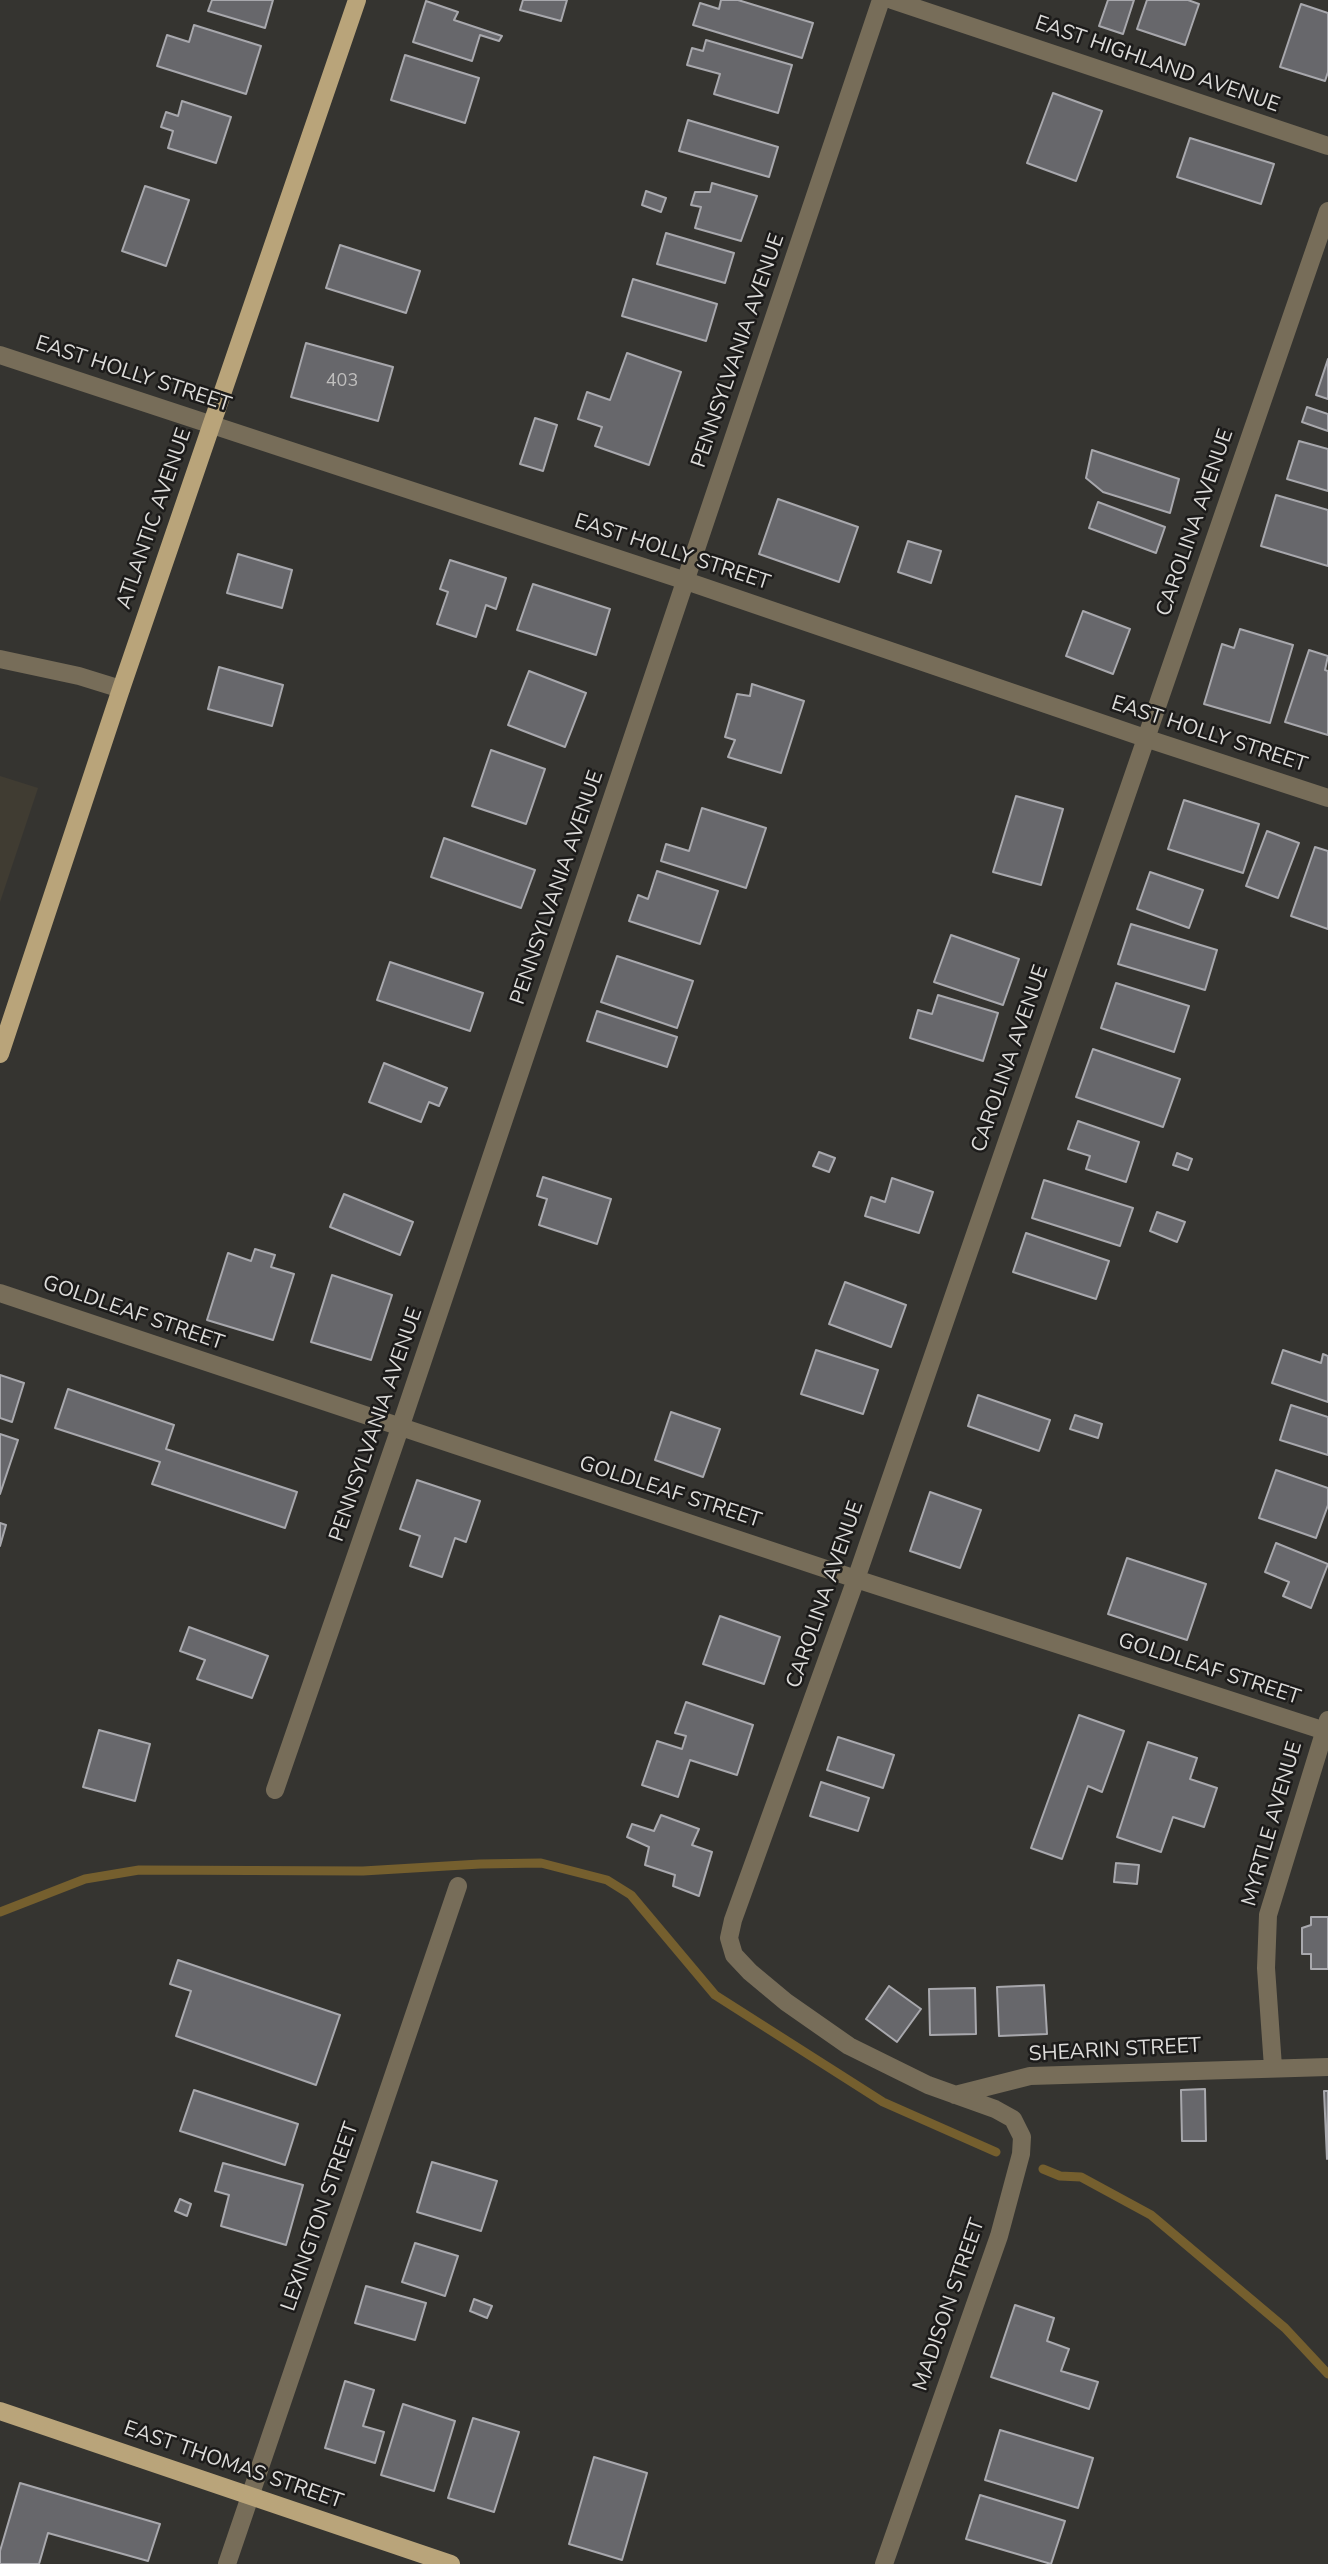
<!DOCTYPE html>
<html>
<head>
<meta charset="utf-8">
<style>
  body { margin:0 }
  canvas { display:block; background:#353430 }
</style>
</head>
<body>
<canvas width="1328" height="2564"></canvas>
<script>
const ctx = document.querySelector('canvas').getContext('2d');
ctx.lineJoin = 'round';
function fill(path, color) { ctx.fillStyle = color; ctx.fill(path, 'evenodd'); }
const shape = rows => new Path2D(rows.map(r => 'M' + r).join(''));
function strokePath(path, color, width, dash) { ctx.strokeStyle = color; ctx.lineWidth = width; ctx.lineCap = dash ? 'butt' : 'round'; ctx.setLineDash(dash || []); ctx.stroke(path); }
function write(font, color, halo, rows, align = 'center') {
  ctx.font = font + ' "Nunito Sans",sans-serif'; ctx.lineWidth = 5; ctx.setLineDash([]); ctx.textBaseline = 'middle'; ctx.strokeStyle = halo; ctx.fillStyle = color; for (const [text, x, y, turn = 0] of rows) {
    ctx.save(); ctx.translate(x, y); ctx.rotate((+turn || 0) * Math.PI / 180); ctx.textAlign = isNaN(turn) ? turn : align; if (halo) ctx.strokeText(text, 0, 0); ctx.fillText(text, 0, 0); ctx.restore();
  }
}
fill(shape([
  [0,776,38,788,0,902]
]), '#403c32');
strokePath(shape([
  [0,1912,85,1879,139,1870,363,1871,480,1864,541,1863,607,1880,631,1895,715,1995,883,2102,996,2152],
  [1043,2169,1060,2176,1081,2177,1151,2215,1285,2328,1328,2374]
]), '#755f2e', 9);
const building = shape([
  [212,0,273,0,265,28,208,11,212,0],
  [523,0,567,0,561,21,520,10,523,0],
  [721,0,738,0,813,23,802,58,693,25,700,3,719,9,721,0],
  [1108,0,1134,0,1123,34,1099,26,1108,0],
  [1147,0,1188,0,1199,4,1185,45,1137,29,1147,0],
  [426,1,458,12,454,20,502,36,499,41,480,35,472,61,413,42,426,1],
  [1301,4,1328,13,1328,72,1325,81,1280,67,1301,4],
  [194,25,261,46,246,94,157,66,167,35,189,42,194,25],
  [706,40,792,65,778,113,714,94,720,74,687,65,692,48,703,51,706,40],
  [405,55,479,78,465,123,391,100,405,55],
  [1053,93,1102,111,1076,181,1027,163,1053,93],
  [182,101,231,117,216,163,168,148,173,131,161,127,166,112,178,116,182,101],
  [688,120,778,147,769,177,679,151,688,120],
  [1190,138,1274,164,1261,204,1177,177,1190,138],
  [712,183,757,196,741,241,695,228,701,207,691,205,695,192,710,192,712,183],
  [145,186,189,200,166,266,122,251,145,186],
  [646,191,666,198,661,212,642,205,646,191],
  [666,233,734,253,725,283,657,264,666,233],
  [340,245,420,271,406,313,326,288,340,245],
  [633,279,717,304,706,341,622,316,633,279],
  [306,343,393,367,378,421,291,397,306,343],
  [627,353,681,372,649,465,595,446,602,427,578,419,587,392,610,400,627,353],
  [1328,359,1328,399,1316,395,1328,359],
  [1307,407,1328,414,1328,431,1302,422,1307,407],
  [535,418,557,425,543,471,520,464,535,418],
  [1299,441,1328,449,1328,491,1287,479,1299,441],
  [1092,450,1179,479,1170,513,1103,492,1086,478,1092,450],
  [1276,495,1328,510,1328,566,1261,546,1276,495],
  [778,499,858,527,839,582,759,554,778,499],
  [1098,502,1165,527,1156,553,1089,528,1098,502],
  [908,541,941,551,931,583,898,572,908,541],
  [238,554,292,570,282,608,227,593,238,554],
  [450,560,506,578,496,609,486,605,476,637,437,624,448,592,440,589,450,560],
  [533,584,610,609,596,655,517,630,533,584],
  [1083,611,1130,629,1113,674,1066,656,1083,611],
  [1240,629,1293,645,1270,723,1204,704,1222,644,1234,648,1240,629],
  [1309,650,1328,656,1325,670,1328,671,1328,735,1285,722,1309,650],
  [219,667,283,685,272,726,208,709,219,667],
  [529,671,586,693,565,747,508,725,529,671],
  [752,684,804,701,781,773,728,757,735,740,725,737,737,694,750,696,752,684],
  [491,750,545,769,526,824,472,806,491,750],
  [1016,796,1063,809,1041,885,993,872,1016,796],
  [1184,800,1259,824,1243,873,1168,849,1184,800],
  [702,808,766,828,746,888,661,861,666,844,689,851,702,808],
  [1267,831,1299,843,1278,898,1246,886,1267,831],
  [444,838,535,870,521,908,431,877,444,838],
  [1315,847,1328,851,1328,929,1291,916,1315,847],
  [657,871,718,891,700,944,629,921,638,895,648,899,657,871],
  [1150,872,1203,890,1189,928,1137,909,1150,872],
  [1131,924,1217,950,1205,990,1118,964,1131,924],
  [951,935,1019,959,1003,1005,934,982,951,935],
  [617,956,693,981,677,1028,601,1002,617,956],
  [390,962,483,993,470,1031,377,1000,390,962],
  [1116,983,1189,1006,1174,1052,1101,1028,1116,983],
  [938,995,998,1013,983,1061,910,1038,918,1010,932,1014,938,995],
  [597,1011,677,1037,667,1067,587,1041,597,1011],
  [1093,1049,1180,1079,1163,1127,1076,1097,1093,1049],
  [384,1063,447,1088,439,1106,429,1102,421,1122,369,1102,384,1063],
  [1078,1121,1139,1142,1126,1182,1086,1169,1090,1156,1068,1149,1078,1121],
  [819,1152,835,1158,829,1172,813,1166,819,1152],
  [1177,1153,1192,1159,1188,1170,1173,1165,1177,1153],
  [543,1177,611,1199,597,1244,539,1225,547,1199,537,1196,543,1177],
  [892,1178,933,1192,919,1233,865,1216,871,1197,885,1202,892,1178],
  [1044,1180,1133,1208,1120,1246,1032,1218,1044,1180],
  [344,1194,413,1222,400,1255,330,1227,344,1194],
  [1157,1212,1185,1222,1177,1242,1150,1231,1157,1212],
  [1026,1233,1109,1261,1096,1299,1013,1272,1026,1233],
  [255,1249,275,1255,271,1267,294,1274,273,1340,207,1320,228,1253,251,1261,255,1249],
  [332,1275,392,1295,371,1360,311,1342,332,1275],
  [845,1282,906,1305,891,1347,829,1324,845,1282],
  [816,1350,878,1370,863,1414,801,1394,816,1350],
  [1283,1350,1321,1363,1323,1354,1328,1356,1328,1402,1272,1383,1283,1350],
  [0,1375,24,1383,12,1422,0,1418,0,1375],
  [68,1389,174,1425,166,1449,297,1492,285,1528,152,1484,160,1462,55,1428,68,1389],
  [978,1395,1050,1420,1039,1451,968,1426,978,1395],
  [1291,1405,1328,1417,1328,1455,1280,1440,1291,1405],
  [671,1412,720,1429,703,1477,655,1460,671,1412],
  [1075,1415,1102,1424,1098,1438,1070,1429,1075,1415],
  [0,1434,18,1440,0,1494,0,1434],
  [1276,1470,1328,1488,1328,1505,1316,1538,1259,1518,1276,1470],
  [417,1480,480,1501,466,1542,455,1538,442,1577,410,1566,420,1536,400,1529,417,1480],
  [930,1492,981,1510,960,1568,910,1551,930,1492],
  [0,1523,6,1525,0,1546,0,1523],
  [1276,1543,1328,1564,1311,1608,1283,1596,1289,1582,1265,1572,1276,1543],
  [1127,1558,1206,1584,1187,1640,1108,1614,1127,1558],
  [720,1616,780,1637,764,1684,703,1664,720,1616],
  [189,1627,268,1656,252,1698,197,1679,205,1660,180,1651,189,1627],
  [686,1702,753,1725,737,1775,690,1760,678,1797,642,1785,657,1741,682,1749,686,1736,675,1733,686,1702],
  [1079,1715,1124,1731,1102,1792,1088,1786,1062,1859,1031,1848,1079,1715],
  [99,1730,150,1744,135,1801,83,1787,99,1730],
  [838,1737,894,1755,883,1788,827,1770,838,1737],
  [1148,1742,1197,1758,1190,1779,1217,1788,1204,1827,1173,1817,1161,1852,1117,1837,1148,1742],
  [821,1782,869,1798,858,1831,810,1816,821,1782],
  [661,1815,699,1829,692,1845,712,1852,699,1896,673,1886,675,1875,645,1865,649,1847,627,1837,632,1824,654,1831,661,1815],
  [1116,1863,1139,1865,1137,1884,1114,1882,1116,1863],
  [1311,1917,1328,1917,1328,1969,1311,1969,1311,1954,1302,1954,1302,1928,1311,1925,1311,1917],
  [178,1960,340,2015,316,2085,176,2036,191,1991,170,1984,178,1960],
  [1044,1985,1047,2034,999,2036,997,1987,1044,1985],
  [889,1986,921,2009,897,2042,866,2019,889,1986],
  [975,1988,976,2034,930,2035,929,1989,975,1988],
  [1205,2089,1206,2141,1182,2141,1181,2090,1205,2089],
  [194,2090,298,2124,285,2165,180,2131,194,2090],
  [1324,2091,1328,2091,1327,2159,1324,2091],
  [432,2162,497,2181,481,2231,417,2212,432,2162],
  [223,2163,303,2185,286,2245,221,2226,229,2195,215,2191,223,2163],
  [180,2199,191,2204,187,2216,175,2211,180,2199],
  [415,2243,458,2256,445,2296,402,2282,415,2243],
  [366,2286,426,2303,415,2340,355,2323,366,2286],
  [474,2299,492,2306,487,2318,470,2311,474,2299],
  [1015,2305,1054,2318,1047,2341,1069,2349,1061,2371,1098,2382,1089,2409,991,2377,1015,2305],
  [345,2381,374,2390,363,2426,384,2432,375,2463,325,2448,345,2381],
  [403,2404,455,2421,434,2491,381,2475,403,2404],
  [473,2418,519,2432,494,2512,448,2498,473,2418],
  [1000,2430,1093,2458,1078,2508,985,2480,1000,2430],
  [594,2457,647,2473,622,2560,569,2544,594,2457],
  [20,2483,160,2524,148,2561,48,2533,39,2564,0,2564,0,2551,20,2483],
  [980,2495,1065,2521,1051,2564,966,2539,980,2495]
]);
fill(building, '#67676b');
strokePath(building, '#a8a8ad', 2);
strokePath(shape([
  [892,0,1328,146],
  [0,355,686,581,1145,738,1328,798],
  [0,659,79,676,121,689],
  [0,1293,856,1579,1328,1732],
  [275,1790,400,1428,881,0],
  [1273,2067,1266,1968,1268,1915,1328,1720],
  [955,2095,1030,2076,1328,2067],
  [227,2564,458,1886],
  [884,2564,999,2236,1021,2154,1022,2137,1013,2119,995,2109,928,2085,849,2046,786,2002,750,1972,734,1955,729,1938,733,1920,856,1579,1328,211]
]), '#776d59', 18);
strokePath(shape([
  [0,1054,121,689,357,0],
  [0,2411,451,2564]
]), '#b9a47a', 18);
write('18px', '#c0bfbe', null, [
  ["403",342,382]
]);
write('21px', '#dddcda', '#1c1b1a', [
  ["EAST HIGHLAND AVENUE",1157,65,19],
  ["PENNSYLVANIA AVENUE",739,351,-71],
  ["EAST HOLLY STREET",133,375,18],
  ["ATLANTIC AVENUE",155,519,-71],
  ["CAROLINA AVENUE",1196,523,-71],
  ["EAST HOLLY STREET",672,553,18],
  ["EAST HOLLY STREET",1209,735,18],
  ["PENNSYLVANIA AVENUE",558,888,-71],
  ["CAROLINA AVENUE",1011,1059,-71],
  ["GOLDLEAF STREET",133,1314,19],
  ["PENNSYLVANIA AVENUE",377,1425,-71],
  ["GOLDLEAF STREET",670,1493,18],
  ["CAROLINA AVENUE",826,1595,-71],
  ["GOLDLEAF STREET",1209,1670,18],
  ["MYRTLE AVENUE",1273,1824,-74],
  ["SHEARIN STREET",1115,2051,-3],
  ["LEXINGTON STREET",321,2217,-71],
  ["MADISON STREET",950,2305,-71],
  ["EAST THOMAS STREET",233,2466,19]
]);
</script>
</body>
</html>
